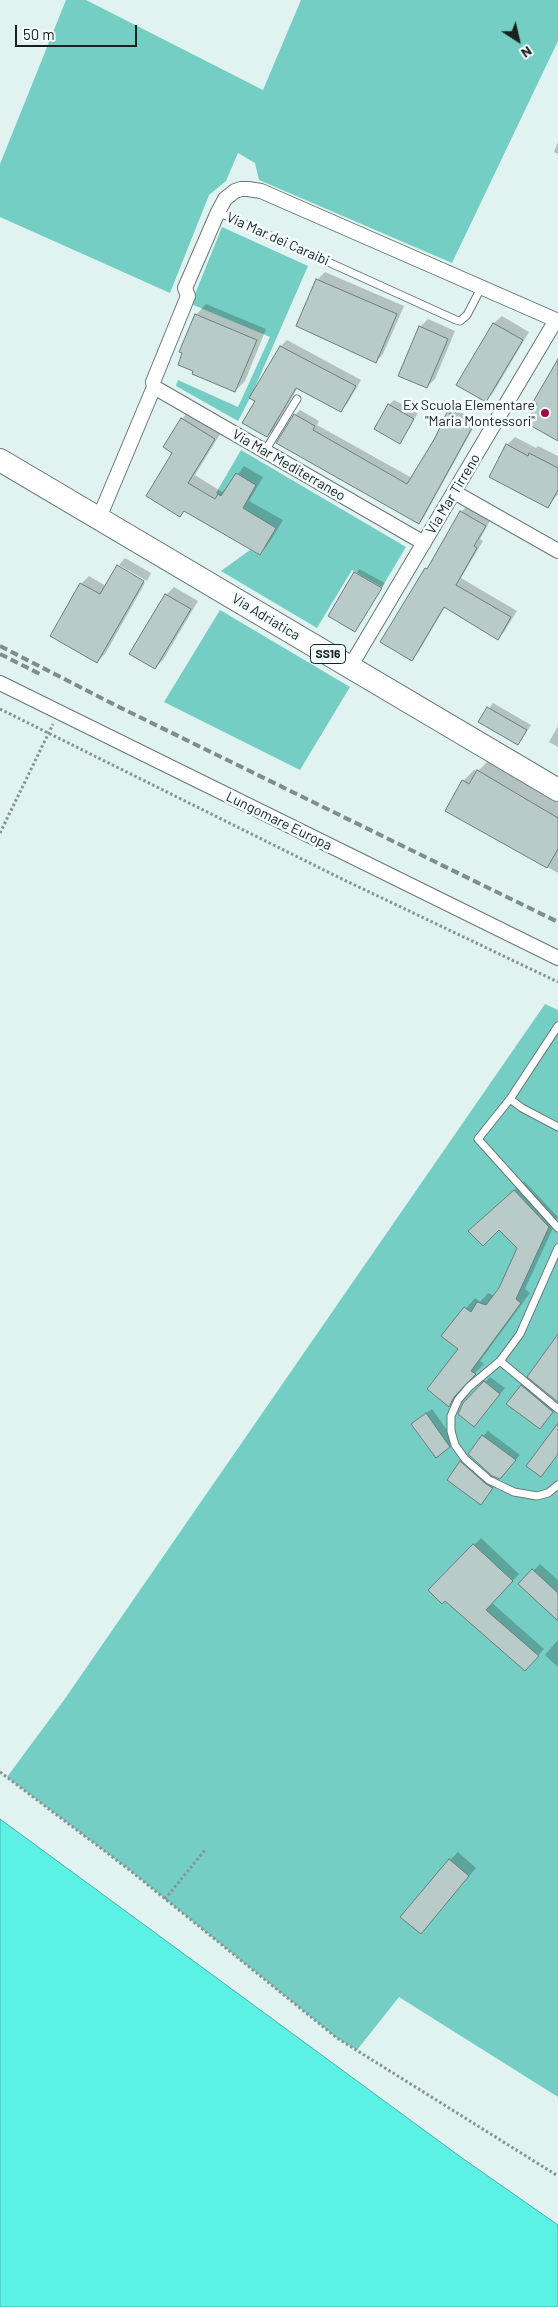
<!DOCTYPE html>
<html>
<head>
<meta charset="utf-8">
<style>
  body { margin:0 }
  #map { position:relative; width:558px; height:2307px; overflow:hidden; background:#e0f3f0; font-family:Barlow,sans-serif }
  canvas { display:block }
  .north { position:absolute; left:493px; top:15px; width:50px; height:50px; -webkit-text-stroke:4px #f3fefd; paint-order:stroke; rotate:145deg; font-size:14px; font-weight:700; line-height:20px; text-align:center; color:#1a201f }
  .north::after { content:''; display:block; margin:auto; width:18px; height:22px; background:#1a201f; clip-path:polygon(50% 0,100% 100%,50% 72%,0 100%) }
  .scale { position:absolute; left:15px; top:25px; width:122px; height:22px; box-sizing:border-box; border:2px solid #1a201f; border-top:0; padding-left:6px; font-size:15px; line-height:18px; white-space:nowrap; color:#1a201f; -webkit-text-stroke:4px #f3fefd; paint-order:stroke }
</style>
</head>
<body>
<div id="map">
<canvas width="558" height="2307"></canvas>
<div class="north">N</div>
<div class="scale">50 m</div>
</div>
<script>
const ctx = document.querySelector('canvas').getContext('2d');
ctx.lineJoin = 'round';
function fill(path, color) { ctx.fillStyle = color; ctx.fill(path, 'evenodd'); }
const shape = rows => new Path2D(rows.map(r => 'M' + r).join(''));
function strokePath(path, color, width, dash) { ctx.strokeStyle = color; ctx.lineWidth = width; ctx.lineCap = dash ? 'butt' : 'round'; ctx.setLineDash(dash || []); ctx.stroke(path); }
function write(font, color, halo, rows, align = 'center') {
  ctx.font = font + ' Barlow,sans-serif'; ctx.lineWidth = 5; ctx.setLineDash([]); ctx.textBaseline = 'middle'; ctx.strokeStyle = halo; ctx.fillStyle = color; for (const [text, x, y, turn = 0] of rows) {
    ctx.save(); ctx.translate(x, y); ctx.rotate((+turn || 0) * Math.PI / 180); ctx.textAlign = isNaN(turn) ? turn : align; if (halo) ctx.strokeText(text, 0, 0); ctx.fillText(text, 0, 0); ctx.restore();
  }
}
fill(shape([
  [66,0,86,0,263,90,301,0,558,0,558,41,452,263,259,180,255,163,238,153,226,181,209,195,170,293,0,217,0,164],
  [222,227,308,266,252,394,238,421,176,386,178,380,238,407,270,337,191,304],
  [241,450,406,547,382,587,352,570,317,628,221,571,250,550,260,555,276,528,216,493],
  [220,610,350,687,300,770,164,702],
  [545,1004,558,1010,558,2097,399,1997,357,2050,337,2038,127,1868,7,1777,64,1700]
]), '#75cec4');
const water = shape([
  [0,1819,462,2158,558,2225,558,2307,0,2307,0,1819]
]);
fill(water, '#5bf1e4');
strokePath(water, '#48b2a9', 1);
fill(shape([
  [558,142,558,154,554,152],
  [325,272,404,306,383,354,376,362,317,280],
  [206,304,266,329,245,381,235,391,196,315],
  [502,316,529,332,493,393,485,401,458,385,494,323],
  [428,319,455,331,435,379,427,387,420,327],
  [287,340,361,380,347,404,341,410,298,387,273,430,267,436,257,400,251,398,281,346],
  [394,400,418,413,399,442,389,405],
  [453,408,477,421,424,517,419,522,295,415,300,410,319,421,317,425,412,478,448,413],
  [189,411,222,431,195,475,222,492,228,488,244,466,263,477,249,501,283,520,267,546,260,554,185,510,180,515,174,452,182,419],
  [515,437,536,448,538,446,558,456,558,494,547,507,490,476,507,445],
  [467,506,491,519,480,539,483,541,461,578,517,611,504,632,498,638,445,607,418,653,411,660,426,569,432,563,461,512],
  [125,558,151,573,147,581,119,565],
  [118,565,118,567,145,583,105,654,97,662,81,584,89,576,106,586],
  [359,569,385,583,355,631,330,616],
  [174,587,198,601,163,660,155,668,166,595],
  [493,703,531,725,518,744,480,721],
  [558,726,558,747,549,742],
  [489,760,558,801,558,873,447,810,463,781,474,770,477,772],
  [524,1181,558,1217,525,1289,530,1293,480,1361,484,1364,463,1385,458,1396,449,1406,460,1349,442,1336,475,1298,480,1302,488,1293,495,1296,518,1248,499,1228,470,1231],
  [490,1377,505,1388,474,1426,464,1404],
  [527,1381,557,1406,545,1422,522,1386],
  [432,1409,455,1441,450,1447,412,1424],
  [488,1431,520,1455,505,1472,483,1436],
  [466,1457,497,1483,481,1503,461,1462],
  [481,1538,519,1574,492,1603,544,1649,531,1663,445,1599,461,1559],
  [540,1564,558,1580,558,1620,520,1584],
  [558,1640,558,1667,545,1655],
  [458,1852,476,1868,428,1925,450,1860]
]), '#0003');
const building = shape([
  [316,279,397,314,376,363,296,326,316,279],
  [195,314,257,340,235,392,192,374,193,371,178,365,182,353,179,352,195,314],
  [493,323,523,340,486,402,456,385,493,323],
  [419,326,448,339,427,388,398,376,419,326],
  [280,346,356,386,341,412,296,388,267,437,242,423,255,401,249,398,280,346],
  [558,359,558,441,526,423,537,404,533,402,558,359],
  [388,404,414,419,400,444,374,429,388,404],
  [447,412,473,426,419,524,276,443,294,414,315,426,313,430,407,484,435,438,447,412],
  [181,418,215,439,188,483,215,499,218,494,221,496,236,473,256,485,243,508,276,528,260,555,184,511,180,517,146,496,172,453,163,447,181,418],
  [506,444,528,456,529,453,558,468,558,490,548,508,489,477,506,444],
  [460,511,486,526,474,546,477,548,456,585,511,617,498,640,444,607,412,661,380,642,425,568,427,569,460,511],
  [117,565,144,581,97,663,50,636,80,583,100,594,117,565],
  [354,572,382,588,355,632,328,616,354,572],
  [165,594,191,609,155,669,129,654,165,594],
  [487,707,527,730,518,745,478,722,487,707],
  [477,770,558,818,558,849,547,868,445,811,462,780,469,784,477,770],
  [514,1190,549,1227,516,1299,521,1303,471,1371,476,1374,454,1397,449,1407,427,1389,458,1349,441,1336,464,1307,471,1312,477,1302,486,1305,499,1288,517,1248,499,1230,483,1246,468,1231,514,1190],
  [558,1334,558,1402,527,1377,558,1334],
  [484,1381,500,1394,474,1427,458,1414,463,1403,484,1381],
  [521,1385,553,1412,540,1429,506,1404,521,1385],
  [426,1413,450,1447,436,1458,411,1424,426,1413],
  [558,1423,558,1454,541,1477,526,1466,558,1423],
  [482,1435,516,1460,500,1479,492,1476,468,1454,482,1435],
  [460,1461,486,1484,493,1488,481,1505,447,1480,460,1461],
  [473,1544,513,1581,486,1610,539,1656,525,1671,445,1601,442,1604,428,1590,473,1544],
  [532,1569,558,1593,558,1621,518,1584,532,1569],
  [449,1859,469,1876,421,1934,400,1917,449,1859]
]);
fill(building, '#b9cbc9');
strokePath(building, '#6e7e7c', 1);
const service = shape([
  [218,212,456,320,460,321,467,315,481,288],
  [265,451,297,399],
  [558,1026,510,1099,478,1139,558,1228],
  [510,1099,522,1108,558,1127],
  [558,1248,520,1334,500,1361,469,1387,458,1400,451,1416,451,1431,455,1445,465,1459,489,1480,514,1492,537,1496,548,1493,558,1485],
  [500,1361,558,1409]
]);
const minor = shape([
  [154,387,153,382,188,296,185,288,218,212,225,199,235,191,241,189,248,189,261,191,556,320,350,667],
  [454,492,558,551],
  [99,518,154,387,424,543],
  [0,683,558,958]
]);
const primary = shape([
  [0,460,558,790]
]);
strokePath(service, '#687977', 9);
strokePath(minor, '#687977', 16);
strokePath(primary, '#687977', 24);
strokePath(shape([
  [0,709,340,878,558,982],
  [0,833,53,724],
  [0,1772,127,1868,337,2038,558,2176],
  [165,1899,205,1850]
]), '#879492', 3, [2.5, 2.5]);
strokePath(service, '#fff', 7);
strokePath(minor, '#fff', 14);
strokePath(primary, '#fff', 22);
strokePath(shape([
  [0,646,119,707,558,922],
  [0,654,40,674]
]), '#818d8b', 4, [8, 4]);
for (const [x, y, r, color] of [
  [545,413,5,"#a10646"]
]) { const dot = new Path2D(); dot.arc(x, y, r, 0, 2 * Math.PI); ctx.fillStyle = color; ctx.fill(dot); strokePath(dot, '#f3fefd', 2); }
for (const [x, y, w] of [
  [328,654,35]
]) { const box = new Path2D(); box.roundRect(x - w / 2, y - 9.5, w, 19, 4); ctx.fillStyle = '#f3fefd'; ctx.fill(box); strokePath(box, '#1a201f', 1); }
write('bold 12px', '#1a201f', null, [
  ["SS16",328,654]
]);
write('14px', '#1a201f', '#f3fefd', [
  ["Via Mar dei Caraibi",278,239,24],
  ["Via Mar Mediterraneo",289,465,30],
  ["Via Mar Tirreno",453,494,-59],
  ["Via Adriatica",266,617,31],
  ["Lungomare Europa",279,821,26]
]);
write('14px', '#1a201f', '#f3fefd', [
  ["Ex Scuola Elementare",535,405],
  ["\"Maria Montessori\"",535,421]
], 'right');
</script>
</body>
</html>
